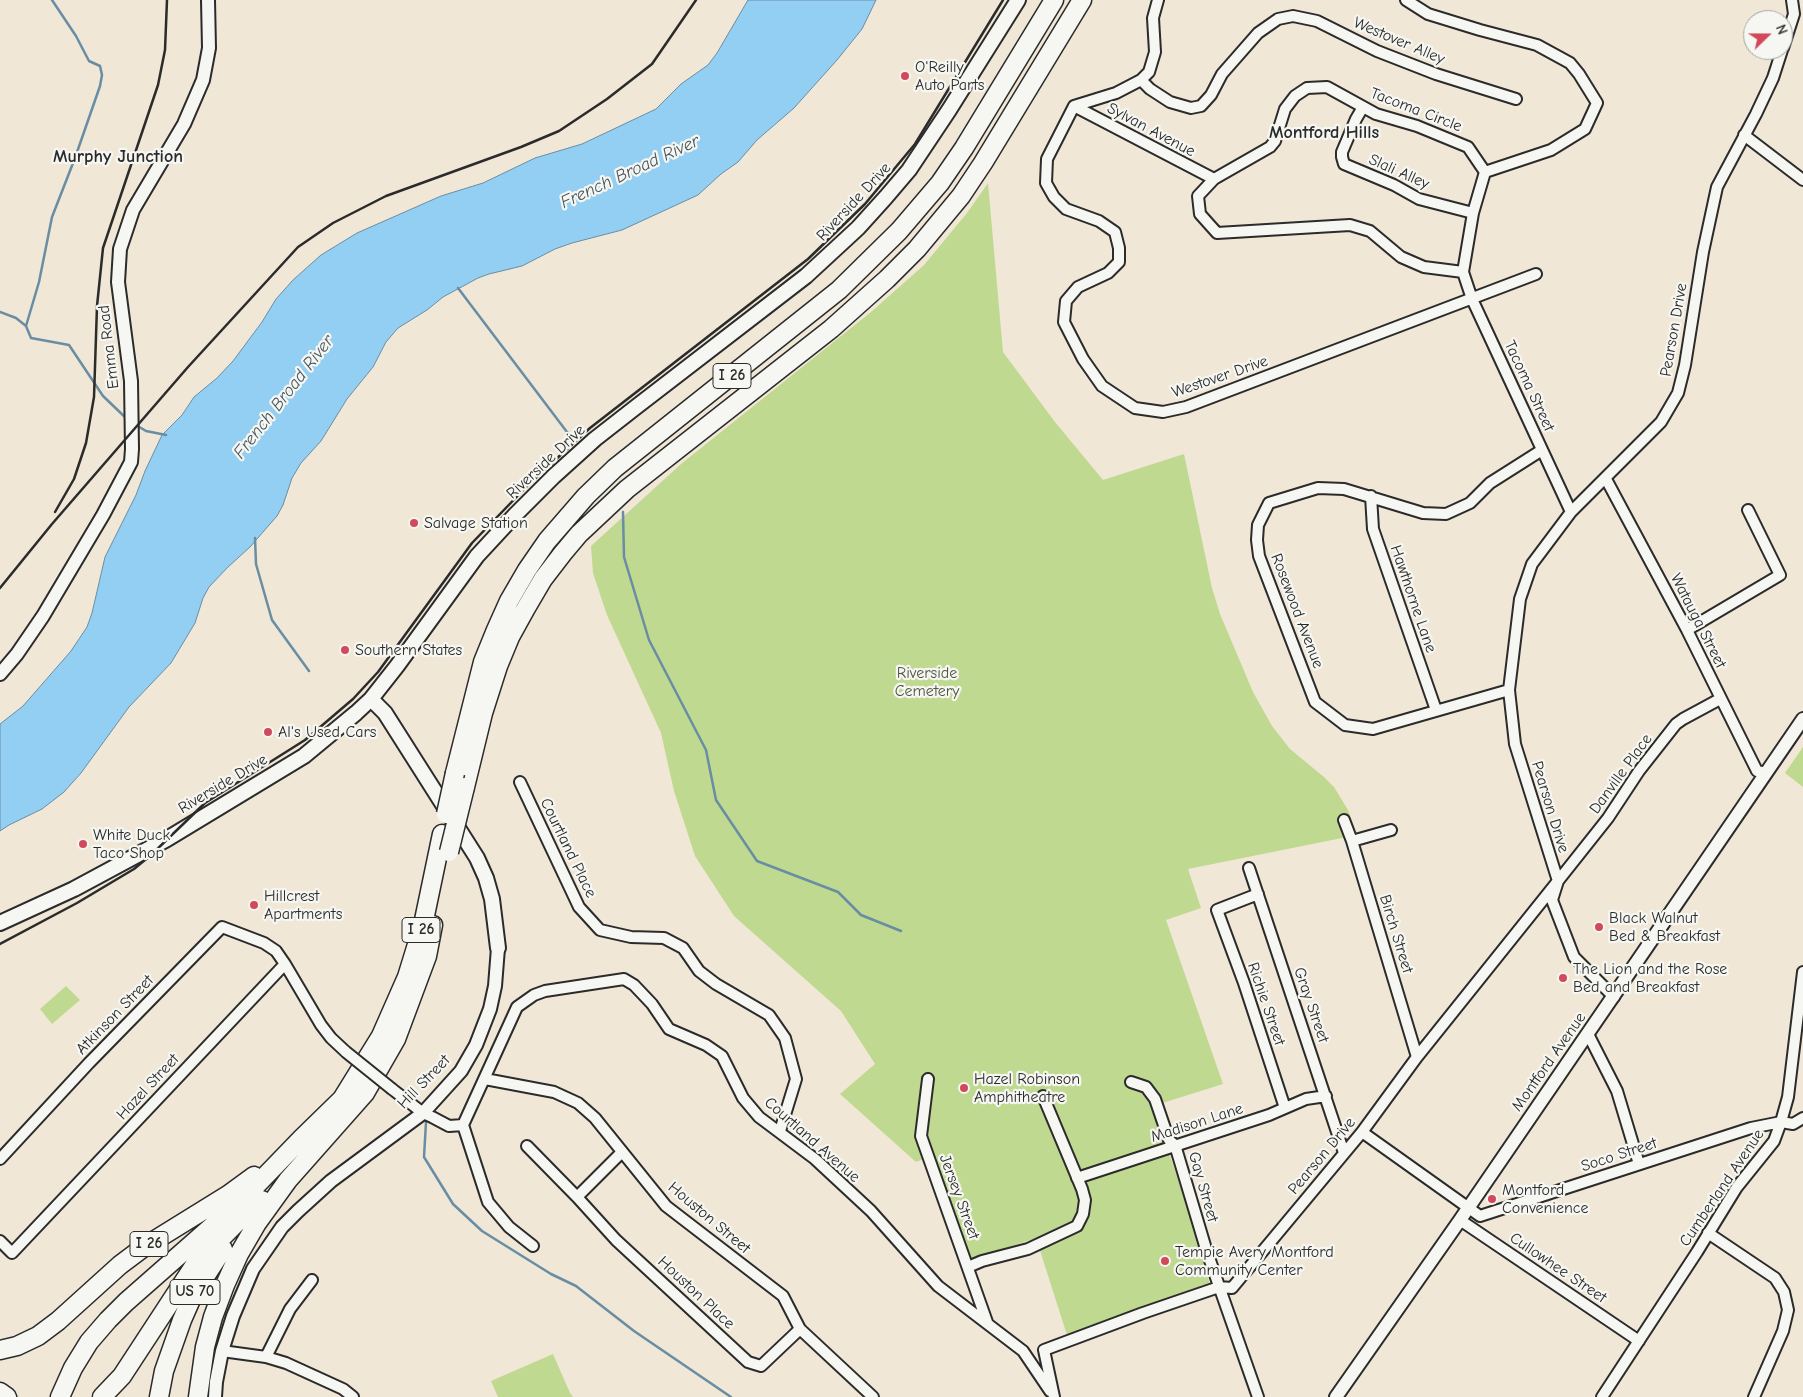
<!DOCTYPE html>
<html>
<head>
<meta charset="utf-8">
<style>
  body { margin:0 }
  #map { position:relative; width:1803px; height:1397px; overflow:hidden; background:#f0e7d6; font-family:"Comic Neue",sans-serif }
  canvas { display:block }
  .north { position:absolute; left:1743px; top:10px; width:50px; height:50px; box-sizing:border-box; background:#f6f6f2; border:1px solid #a5a5a2; border-radius:50%; rotate:68deg; font-size:14px; font-weight:700; line-height:20px; text-align:center; color:#2b2b2b }
  .north::after { content:''; display:block; margin:auto; width:18px; height:22px; background:#d1495b; clip-path:polygon(50% 0,100% 100%,50% 72%,0 100%) }
</style>
</head>
<body>
<div id="map">
<canvas width="1803" height="1397"></canvas>
<div class="north">N</div>
</div>
<script>
const ctx = document.querySelector('canvas').getContext('2d');
ctx.lineJoin = 'round';
function fill(path, color) { ctx.fillStyle = color; ctx.fill(path, 'evenodd'); }
const shape = rows => new Path2D(rows.map(r => 'M' + r).join(''));
function strokePath(path, color, width, dash) { ctx.strokeStyle = color; ctx.lineWidth = width; ctx.lineCap = dash ? 'butt' : 'round'; ctx.setLineDash(dash || []); ctx.stroke(path); }
function write(font, color, halo, rows, align = 'center') {
  ctx.font = font + ' "Comic Neue",sans-serif'; ctx.lineWidth = 4.5; ctx.setLineDash([]); ctx.textBaseline = 'middle'; ctx.strokeStyle = halo; ctx.fillStyle = color; for (const [text, x, y, turn = 0] of rows) {
    ctx.save(); ctx.translate(x, y); ctx.rotate((+turn || 0) * Math.PI / 180); ctx.textAlign = isNaN(turn) ? turn : align; if (halo) ctx.strokeText(text, 0, 0); ctx.fillText(text, 0, 0); ctx.restore();
  }
}
fill(shape([
  [988,183,1003,352,1055,422,1103,480,1184,454,1212,588,1220,614,1253,692,1272,726,1290,749,1324,777,1334,787,1348,810,1357,835,1188,869,1201,908,1166,920,1223,1084,1153,1106,1187,1206,1210,1285,1067,1335,1036,1238,971,1260,934,1155,916,1162,840,1094,875,1064,841,1011,734,916,695,856,674,791,661,733,607,615,593,573,591,546,681,464,871,312,924,265,967,213],
  [1803,747,1803,787,1785,773],
  [66,986,80,1000,52,1024,40,1009],
  [553,1354,570,1393,573,1397,498,1397,491,1381]
]), '#c0d990');
const water = shape([
  [748,0,876,0,862,29,837,60,794,108,757,140,738,162,721,174,698,195,622,230,572,243,555,249,522,266,489,274,478,278,443,297,427,310,398,328,386,342,373,367,347,399,321,441,301,463,292,478,283,505,277,516,250,547,227,568,209,587,203,598,195,623,171,663,129,707,81,773,64,792,42,809,9,825,0,831,0,724,23,706,71,651,87,627,92,613,105,557,136,495,145,471,162,435,182,415,194,397,217,378,233,361,262,322,276,299,293,280,321,255,357,233,441,196,483,183,535,158,582,144,656,109,681,84,708,65,717,53,748,0]
]);
fill(water, '#93cef3');
strokePath(water, '#698da3', 1);
strokePath(shape([
  [458,288,570,436],
  [0,312,16,318,26,326,31,338,69,345,103,396,127,419],
  [26,326,39,282,52,217,75,158,100,86,102,75,100,66,89,61,76,36,52,0],
  [136,425,146,431,166,435],
  [623,512,624,557,649,640,706,750,716,800,757,861,838,892,861,915,901,931],
  [255,538,256,564,272,620,309,671],
  [426,1122,424,1157,453,1204,482,1231,551,1274,576,1286,634,1331,731,1397]
]), '#698da3', 2.5);
const minor = shape([
  [1158,0,1153,18,1155,52,1149,72,1141,80,1116,93,1074,106,1047,159,1046,183,1054,197,1066,209,1099,221,1115,232,1119,248,1119,262,1108,273,1078,287,1066,301,1064,322,1083,359,1102,386,1135,408,1163,412,1186,407,1536,274],
  [1406,0,1428,14,1480,30,1537,45,1570,63,1579,74,1597,103,1585,129,1551,150,1485,172],
  [1783,48,1794,14,1792,0],
  [1141,80,1150,89,1170,102,1191,108,1201,106,1211,95,1222,74,1258,33,1278,19,1293,16,1317,21,1377,51,1436,74,1516,99],
  [1074,106,1214,179],
  [1363,107,1356,119,1342,152,1342,157,1344,164,1394,185,1419,199,1473,213],
  [1744,135,1803,180],
  [1463,272,1424,267,1401,257,1370,231,1350,225,1217,233,1200,214,1198,196,1214,179,1270,147,1275,141,1285,109,1295,96,1307,88,1327,87,1376,114,1417,126,1468,147,1485,172,1473,213,1463,272,1472,299,1571,512],
  [1606,479,1687,630,1757,771,1766,773],
  [1371,496,1373,529,1436,710],
  [1687,630,1780,575,1748,510],
  [1509,690,1373,729,1345,725,1315,702,1259,556,1257,540,1258,525,1269,503,1318,488,1344,489,1423,513,1446,514,1470,503,1490,483,1542,450],
  [520,782,579,907,600,930,631,937,664,938,683,948,699,971,716,984,769,1015,785,1038,796,1079,780,1131],
  [1344,820,1352,841,1417,1057],
  [1352,841,1391,830],
  [1249,868,1344,1153],
  [1258,894,1217,910,1244,983,1285,1108],
  [285,964,321,1025,331,1038,346,1052],
  [1614,997,1574,957,1552,900,1558,881,1608,818,1639,771,1676,724,1683,719,1720,699],
  [1588,1034,1617,1091,1639,1164],
  [485,1079,554,1092,578,1103,595,1118,666,1206,783,1296,800,1329,873,1397],
  [928,1079,921,1136,987,1322],
  [1131,1082,1146,1087,1155,1099,1169,1140,1175,1145,1206,1249,1258,1397],
  [392,1089,423,1113,432,1117,449,1126,463,1125],
  [463,1125,517,1007,534,995,545,991,624,979,634,985,652,1004,669,1029,706,1045,722,1056,743,1098,759,1117,815,1159,871,1211,938,1286,1023,1351,1050,1391],
  [463,1125,488,1202,509,1227,533,1246],
  [1362,1132,1480,1216,1751,1128,1781,1122,1793,1124,1803,1118],
  [527,1146,577,1197,616,1240,748,1362,761,1366,800,1329],
  [0,1159,89,1063,222,927,264,943,276,951,285,964,12,1253,0,1241],
  [1077,1178,1269,1115,1306,1099,1326,1096],
  [577,1197,622,1152],
  [1460,1220,1639,1341],
  [1708,1233,1775,1278,1784,1292,1788,1310,1783,1331,1754,1397],
  [968,1267,982,1261,1028,1249,1077,1226,1083,1214,1085,1200,1082,1189,1043,1096],
  [222,1351,266,1357,286,1363,343,1389,353,1397],
  [266,1357,290,1309,312,1280],
  [1054,1397,1044,1350,1143,1313,1219,1287,1232,1288,1362,1132,1417,1057,1558,881,1515,744,1509,690,1520,599,1532,564,1571,512,1661,422,1678,393,1685,365,1703,252,1717,187,1756,114,1773,78,1782,50],
  [1602,1397,1697,1252,1737,1187,1774,1141,1781,1122,1788,1097,1803,972]
]);
const tertiary = shape([
  [0,674,17,654,43,616,103,515,131,462,132,449,131,381,118,282,120,249,133,210,184,124,203,80,209,48,208,0],
  [215,1397,216,1382,222,1351,233,1316,253,1269,282,1227,298,1211,331,1181,423,1113,461,1071,476,1045,490,1009,495,986,498,948],
  [1336,1397,1460,1220,1803,719]
]);
const secondary = shape([
  [371,699,385,713,477,858,486,878,492,899,498,948],
  [0,923,74,889,167,839,304,756,356,713,371,699,397,666,477,556,515,515,554,476,595,439,636,407,806,276,858,228,886,197,909,170,949,110,1018,0]
]);
const motorway = shape([
  [455,773,483,662,496,630,509,601,527,570,547,541,586,496,615,468,839,290,899,231,940,183,964,148,1054,0],
  [465,787,483,713,498,666,510,637,526,608,543,579,563,553,579,534,627,489,831,329,887,279,917,249,961,196,983,163,1082,0],
  [0,1350,17,1346,38,1336,58,1321,120,1265,144,1247,228,1195,254,1176],
  [0,1392,7,1397],
  [60,1397,73,1368,89,1342,108,1320,126,1302,242,1200,301,1139,342,1099,381,1036,407,977,423,925,442,834],
  [102,1397,122,1376,194,1266,252,1207,262,1200],
  [159,1397,164,1371,182,1320,193,1295,223,1249],
  [198,1397,205,1347,213,1317,225,1285,239,1254,257,1223,288,1180,365,1093,396,1039,427,956,433,925]
]);
strokePath(minor, '#2b2b2b', 14);
strokePath(tertiary, '#2b2b2b', 16);
strokePath(secondary, '#2b2b2b', 18);
strokePath(motorway, '#2b2b2b', 21);
strokePath(minor, '#f6f6f2', 10);
strokePath(tertiary, '#f6f6f2', 12);
strokePath(secondary, '#f6f6f2', 14);
strokePath(motorway, '#f6f6f2', 18);
strokePath(shape([
  [55,512,74,479,86,443,94,397,97,306,103,248,158,85,165,50,167,0],
  [0,588,52,524,188,367,298,247,333,223,386,196,521,147,559,131,607,99,652,64,696,0],
  [0,944,77,903,134,869,151,855,205,803,305,740,353,699,378,672,472,543,529,484,590,428,808,259,865,204,915,144,1003,0]
]), '#2b2b2b', 2.5);
const minorBridge = shape([
  [346,1052,392,1089]
]);
const motorwayBridge = shape([
  [446,814,455,773],
  [449,852,465,787]
]);
strokePath(minorBridge, '#2b2b2b', 14, []);
strokePath(motorwayBridge, '#2b2b2b', 21, []);
strokePath(minorBridge, '#f6f6f2', 10);
strokePath(motorwayBridge, '#f6f6f2', 18);
for (const [x, y, r, color] of [
  [905,76,5,"#d1495b"],
  [414,523,5,"#d1495b"],
  [345,650,5,"#d1495b"],
  [268,732,5,"#d1495b"],
  [83,844,5,"#d1495b"],
  [254,905,5,"#d1495b"],
  [1599,927,5,"#d1495b"],
  [1563,978,5,"#d1495b"],
  [964,1088,5,"#d1495b"],
  [1492,1199,5,"#d1495b"],
  [1165,1261,5,"#d1495b"]
]) { const dot = new Path2D(); dot.arc(x, y, r, 0, 2 * Math.PI); ctx.fillStyle = color; ctx.fill(dot); strokePath(dot, '#f6f6f2', 2); }
for (const [x, y, w] of [
  [732,376,38],
  [421,930,38],
  [149,1244,38],
  [195,1292,50]
]) { const box = new Path2D(); box.roundRect(x - w / 2, y - 12.5, w, 25, 4); ctx.fillStyle = '#f6f6f2'; ctx.fill(box); strokePath(box, '#2b2b2b', 1); }
write('bold 15px', '#2b2b2b', null, [
  ["I 26",732,376],
  ["I 26",421,930],
  ["I 26",149,1244],
  ["US 70",195,1292]
]);
write('16px', '#2b2b2b', '#f6f6f2', [
  ["Westover Alley",1399,41,23],
  ["Tacoma Circle",1416,110,21],
  ["Sylvan Avenue",1151,130,28],
  ["Slali Alley",1399,172,24],
  ["Riverside Drive",854,202,-47],
  ["Pearson Drive",1674,330,-80],
  ["Emma Road",109,347,-97],
  ["Westover Drive",1220,377,-19],
  ["Tacoma Street",1529,386,65],
  ["Riverside Drive",546,462,-43],
  ["Hawthorne Lane",1413,599,71],
  ["Rosewood Avenue",1297,611,69],
  ["Watauga Street",1698,621,63],
  ["Danville Place",1621,774,-54],
  ["Riverside Drive",223,784,-31],
  ["Pearson Drive",1550,807,73],
  ["Courtland Place",568,848,64],
  ["Birch Street",1396,934,73],
  ["Richie Street",1266,1004,71],
  ["Gray Street",1311,1005,71],
  ["Atkinson Street",115,1015,-46],
  ["Montford Avenue",1549,1062,-55],
  ["Hill Street",424,1082,-46],
  ["Hazel Street",148,1087,-47],
  ["Madison Lane",1197,1123,-18],
  ["Courtland Avenue",812,1140,41],
  ["Soco Street",1619,1155,-18],
  ["Pearson Drive",1322,1156,-50],
  ["Gay Street",1203,1187,74],
  ["Cumberland Avenue",1722,1188,-56],
  ["Jersey Street",959,1197,70],
  ["Houston Street",709,1218,40],
  ["Cullowhee Street",1558,1268,34],
  ["Houston Place",696,1293,43]
]);
write('16px', '#2b2b2b', '#f6f6f2', [
  ["O'Reilly",915,67],
  ["Auto Parts",915,85],
  ["Salvage Station",424,523],
  ["Southern States",355,650],
  ["Al's Used Cars",278,732],
  ["White Duck",93,835],
  ["Taco Shop",93,853],
  ["Hillcrest",264,896],
  ["Apartments",264,914],
  ["Black Walnut",1609,918],
  ["Bed & Breakfast",1609,936],
  ["The Lion and the Rose",1573,969],
  ["Bed and Breakfast",1573,987],
  ["Hazel Robinson",974,1079],
  ["Amphitheatre",974,1097],
  ["Montford",1502,1190],
  ["Convenience",1502,1208],
  ["Tempie Avery Montford",1175,1252],
  ["Community Center",1175,1270]
], 'left');
write('16px', '#505644', '#f6f6f2', [
  ["Riverside",927,673],
  ["Cemetery",927,691]
]);
write('bold 18px', '#2b2b2b', '#f6f6f2', [
  ["Montford Hills",1324,133],
  ["Murphy Junction",118,157]
]);
write('italic 18px', '#45545d', '#f6f6f2', [
  ["French Broad River",630,172,-25],
  ["French Broad River",284,397,-52]
]);
</script>
</body>
</html>
